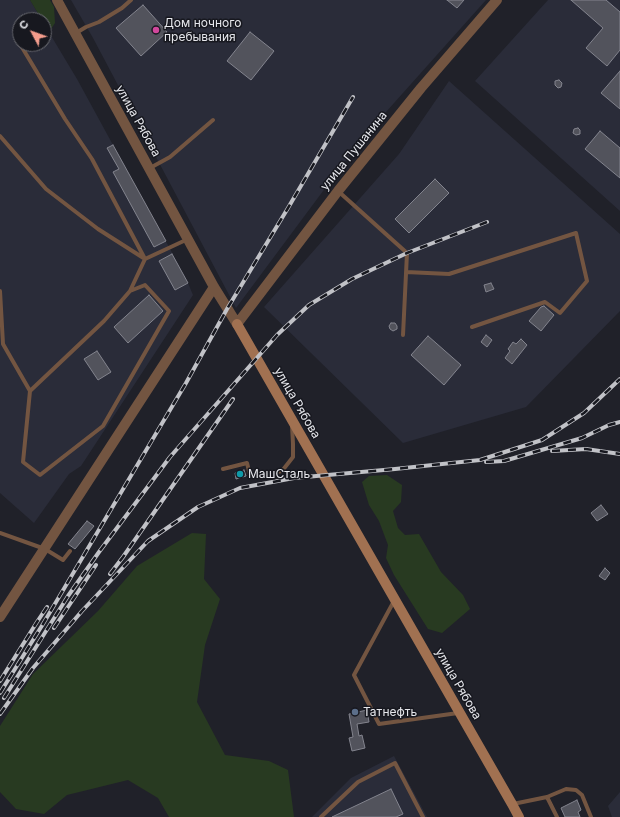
<!DOCTYPE html>
<html>
<head>
<meta charset="utf-8">
<style>
  body { margin:0 }
  #map { position:relative; width:620px; height:817px; overflow:hidden; background:#202129; font-family:Inter,sans-serif }
  canvas { display:block }
  .north { position:absolute; left:12px; top:12px; width:40px; height:40px; box-sizing:border-box; background:#17181f; border:1px solid #6a6b71; border-radius:50%; rotate:311deg; font-size:11px; font-weight:700; line-height:16px; text-align:center; color:#e7e8ed }
  .north::after { content:''; display:block; margin:auto; width:14px; height:18px; background:#f49d8d; clip-path:polygon(50% 0,100% 100%,50% 72%,0 100%) }
</style>
</head>
<body>
<div id="map">
<canvas width="620" height="817"></canvas>
<div class="north">С</div>
</div>
<script>
const ctx = document.querySelector('canvas').getContext('2d');
ctx.lineJoin = 'round';
function fill(path, color) { ctx.fillStyle = color; ctx.fill(path, 'evenodd'); }
const shape = rows => new Path2D(rows.map(r => 'M' + r).join(''));
function strokePath(path, color, width, dash) { ctx.strokeStyle = color; ctx.lineWidth = width; ctx.lineCap = dash ? 'butt' : 'round'; ctx.setLineDash(dash || []); ctx.stroke(path); }
function write(font, color, halo, rows, align = 'center') {
  ctx.font = font + ' Inter,sans-serif'; ctx.lineWidth = 3; ctx.setLineDash([]); ctx.textBaseline = 'middle'; ctx.strokeStyle = halo; ctx.fillStyle = color; for (const [text, x, y, turn = 0] of rows) {
    ctx.save(); ctx.translate(x, y); ctx.rotate((+turn || 0) * Math.PI / 180); ctx.textAlign = isNaN(turn) ? turn : align; if (halo) ctx.strokeText(text, 0, 0); ctx.fillText(text, 0, 0); ctx.restore();
  }
}
fill(shape([
  [0,0,30,0,42,20,20,20,20,44,44,44,44,24,77,79,113,145,169,247,188,283,193,295,81,466,69,474,34,523,0,493],
  [71,0,486,0,361,140,236,308,93,38],
  [548,0,620,0,620,211,475,81],
  [449,81,620,234,620,311,526,407,403,443,264,307,399,154],
  [394,756,427,817,312,817,351,778],
  [620,792,620,817,612,817,608,806]
]), '#2a2c39');
fill(shape([
  [30,0,50,0,54,7,55,23,49,32,44,24,44,20,42,20],
  [387,475,402,485,401,502,393,511,398,528,405,535,419,534,441,572,463,595,470,609,442,633,428,629,394,575,386,558,388,545,379,521,369,505,362,482,369,476],
  [192,533,206,534,204,579,220,599,205,645,197,702,225,755,269,761,288,770,294,817,169,817,158,798,128,780,67,795,44,814,16,809,0,792,0,726,33,674,98,611,137,566]
]), '#283a21');
const building = shape([
  [447,0,464,0,457,8,447,0],
  [571,0,606,0,620,12,620,50,607,66,586,48,603,28,571,0],
  [143,5,167,32,141,56,116,28,143,5],
  [250,32,274,51,251,80,227,61,250,32],
  [620,71,620,109,601,93,620,71],
  [559,80,562,83,561,87,558,88,555,85,555,81,559,80],
  [578,128,580,130,580,134,576,135,573,133,574,129,578,128],
  [600,131,620,148,620,178,585,149,600,131],
  [113,145,166,241,154,247,113,172,119,169,107,148,113,145],
  [435,179,449,193,409,233,395,219,435,179],
  [172,254,188,283,175,290,159,261,172,254],
  [491,283,494,289,486,292,484,285,491,283],
  [149,295,163,311,128,343,114,327,149,295],
  [544,306,554,315,541,331,529,321,541,307,544,306],
  [391,323,395,323,397,326,397,329,393,331,390,329,389,326,391,323],
  [486,335,492,340,487,347,481,342,486,335],
  [428,336,461,365,444,385,411,355,428,336],
  [521,339,527,345,512,364,505,358,510,351,508,349,513,342,516,344,521,339],
  [97,351,111,372,98,380,84,359,97,351],
  [244,470,246,476,236,479,235,473,244,470],
  [601,505,608,514,597,521,591,513,601,505],
  [87,521,94,526,75,549,68,544,87,521],
  [605,568,610,573,605,580,599,576,605,568],
  [367,710,369,722,357,724,359,736,362,735,365,748,352,751,349,738,353,737,349,714,367,710],
  [391,789,403,814,396,817,332,817,391,789],
  [577,800,581,810,578,812,580,817,565,817,561,808,577,800]
]);
fill(building, '#52535c');
strokePath(building, '#83848e', 1);
strokePath(shape([
  [76,33,86,27,99,22,122,8,131,0],
  [20,44,65,119,92,159,145,259,188,239],
  [0,136,46,189,98,229,145,259,130,291,104,321,30,391,23,462,40,475,103,426,169,311,145,285,130,291],
  [150,168,170,157,213,120],
  [338,191,407,253,403,335],
  [406,272,449,274,576,233,587,281,560,313,545,302,472,327],
  [0,291,3,344,30,391],
  [223,469,247,463,250,475,266,474,282,471,293,457,293,444,292,425],
  [0,533,45,549,63,560,70,551],
  [394,601,354,675,379,724,458,713],
  [547,797,557,817],
  [513,804,547,797,566,789,576,790,582,795,591,817],
  [321,817,358,782,395,763,423,817]
]), '#735541', 4);
strokePath(shape([
  [57,0,214,287,237,324,338,191,421,88,497,0],
  [0,617,214,287]
]), '#735541', 10);
strokePath(shape([
  [237,324,512,804,519,817]
]), '#a17151', 10);
const rail = shape([
  [552,451,586,449,620,454],
  [486,462,504,461,538,451,582,438,609,425,620,422],
  [110,574,123,557,233,399],
  [54,628,96,565],
  [0,681,37,622,47,607],
  [0,693,43,624,186,383,227,309,288,208,353,97],
  [4,698,68,596,99,552,170,457,277,335,309,305,352,279,407,253,487,222],
  [0,714,33,668,82,611,148,541,198,507,240,488,294,478,395,469,480,460,542,440,584,413,620,379]
]);
strokePath(rail, '#c1c2c7', 4);
strokePath(rail, '#17181f', 2.5, [8]);
for (const [x, y, r, color] of [
  [156,30,4,"#d1479c"],
  [240,474,4,"#0f9aa8"],
  [355,712,4,"#5c6f8a"]
]) { const dot = new Path2D(); dot.arc(x, y, r, 0, 2 * Math.PI); ctx.fillStyle = color; ctx.fill(dot); strokePath(dot, '#17181f', 1.5); }
write('12px', '#e7e8ed', '#17181f', [
  ["Дом ночного",164,23],
  ["пребывания",164,37],
  ["МашСталь",248,474],
  ["Татнефть",363,712]
], 'left');
write('12px', '#e7e8ed', '#17181f', [
  ["улица Рябова",138,121,61],
  ["улица Пушанина",354,151,-51],
  ["улица Рябова",297,403,60],
  ["улица Рябова",458,684,60]
]);
</script>
</body>
</html>
